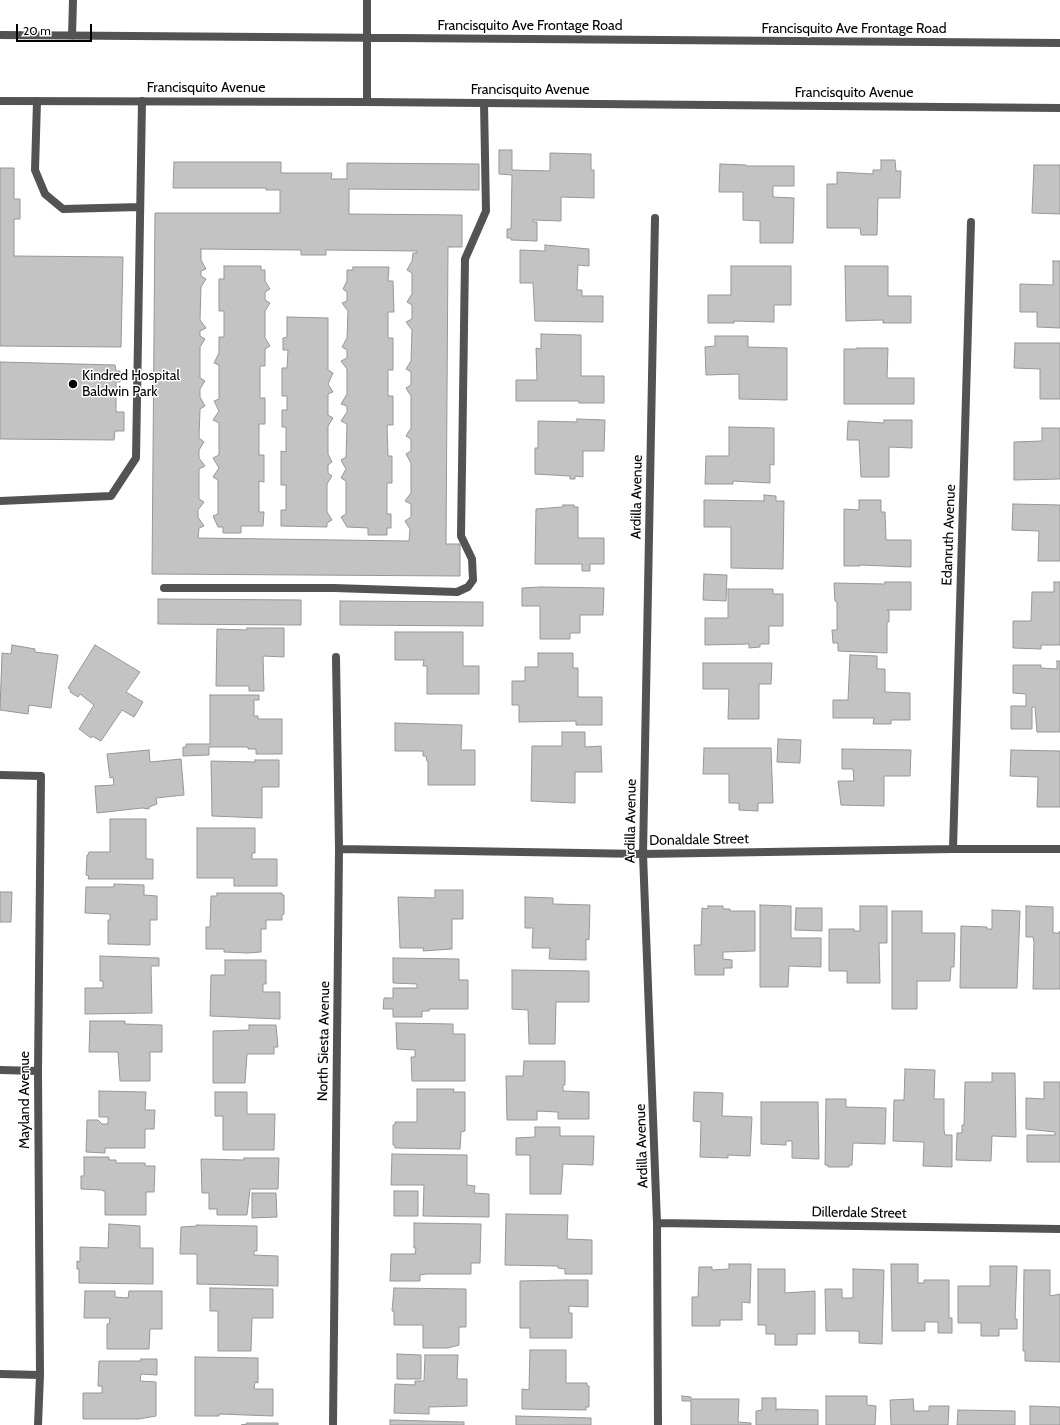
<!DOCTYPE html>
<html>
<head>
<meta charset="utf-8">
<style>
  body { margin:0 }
  #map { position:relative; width:1060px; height:1425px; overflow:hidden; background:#fff; font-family:Cabin,sans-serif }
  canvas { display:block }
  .scale { position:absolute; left:16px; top:24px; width:76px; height:18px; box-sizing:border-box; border:2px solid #000; border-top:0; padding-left:5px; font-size:12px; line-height:14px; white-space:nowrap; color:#000; -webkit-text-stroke:3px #fff; paint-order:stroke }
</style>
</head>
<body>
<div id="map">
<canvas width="1060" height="1425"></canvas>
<div class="scale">20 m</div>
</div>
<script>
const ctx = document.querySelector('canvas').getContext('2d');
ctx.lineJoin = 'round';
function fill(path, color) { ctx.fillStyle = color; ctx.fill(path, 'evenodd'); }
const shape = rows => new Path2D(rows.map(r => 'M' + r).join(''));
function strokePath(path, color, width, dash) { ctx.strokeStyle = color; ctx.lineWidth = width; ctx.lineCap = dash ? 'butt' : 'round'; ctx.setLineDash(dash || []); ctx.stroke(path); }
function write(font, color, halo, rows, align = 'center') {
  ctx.font = font + ' Cabin,sans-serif'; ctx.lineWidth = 3; ctx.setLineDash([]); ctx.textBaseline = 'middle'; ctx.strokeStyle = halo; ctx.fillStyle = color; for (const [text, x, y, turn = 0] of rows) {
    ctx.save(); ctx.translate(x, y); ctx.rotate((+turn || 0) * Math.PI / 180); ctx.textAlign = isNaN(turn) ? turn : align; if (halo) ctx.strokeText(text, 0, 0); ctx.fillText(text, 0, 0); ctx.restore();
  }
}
const building = shape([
  [499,150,512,150,512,170,550,171,550,153,591,154,591,170,594,170,594,198,561,197,561,221,533,220,533,222,537,222,537,241,511,240,511,238,507,238,507,229,511,229,512,175,499,174,499,150],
  [881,160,895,160,896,171,901,171,900,198,878,198,877,235,861,235,860,228,827,228,827,184,837,184,837,172,873,174,873,170,881,170,881,160],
  [174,162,281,162,281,173,332,173,331,179,347,179,347,163,479,164,479,190,349,189,349,214,462,215,462,247,448,247,446,544,460,544,460,576,152,574,155,213,280,213,280,190,266,190,266,188,173,188,174,162],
  [201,249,301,250,301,255,326,255,326,250,417,251,417,253,413,253,412,261,407,270,412,273,412,294,407,302,412,305,412,319,406,322,412,330,411,361,406,369,411,372,411,385,406,388,411,396,411,428,406,436,411,439,411,451,406,454,411,463,411,493,405,501,411,504,411,517,405,521,410,529,409,541,198,538,199,528,204,526,198,517,198,510,204,502,199,499,199,469,205,466,199,458,199,450,204,442,199,438,200,409,205,406,200,397,200,389,205,381,200,378,200,347,205,339,200,336,200,331,206,328,200,320,201,287,206,279,201,276,201,271,206,269,201,260,201,249],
  [720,164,746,165,746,166,794,166,794,186,773,186,773,197,794,198,793,243,760,243,760,221,743,220,743,192,719,192,720,164],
  [1034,165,1060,165,1060,214,1032,213,1034,165],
  [0,168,14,168,14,199,20,199,20,219,14,219,14,256,123,257,121,347,0,346,0,168],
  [545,245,589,249,589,266,578,265,577,290,582,290,582,296,603,296,603,322,535,321,533,283,520,283,520,250,545,251,545,245],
  [1053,261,1060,261,1060,328,1037,327,1037,312,1020,312,1020,284,1053,285,1053,261],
  [224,266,261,266,261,270,265,270,265,281,270,289,265,292,265,300,270,303,265,311,265,338,270,346,265,349,265,366,260,366,260,398,265,398,265,424,259,424,259,455,264,455,264,482,259,481,259,512,264,512,263,526,241,526,241,533,223,533,223,527,218,527,213,516,218,514,218,480,213,477,219,468,213,458,219,455,219,423,213,420,219,411,214,401,219,399,219,365,214,363,219,353,219,337,224,337,224,311,219,311,219,279,224,279,224,266],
  [731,266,791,266,791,305,774,305,774,322,734,321,734,323,708,323,708,295,731,295,731,266],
  [845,266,888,266,888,296,911,296,911,323,883,323,883,320,846,321,845,266],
  [353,267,389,267,388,281,393,281,394,312,388,312,388,338,393,338,393,370,388,370,388,396,393,396,393,425,387,425,388,456,392,456,392,483,387,483,387,514,391,514,391,528,387,528,387,535,368,535,368,528,347,527,341,517,346,514,346,481,341,478,346,469,341,460,346,457,347,424,341,421,347,412,347,406,341,404,347,394,347,369,341,361,347,358,347,350,342,347,347,338,348,311,342,303,347,301,347,292,343,289,347,281,347,270,353,270,353,267],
  [287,317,328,318,328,370,333,373,328,384,333,392,328,394,328,415,333,418,328,426,328,454,332,462,328,465,328,473,332,476,327,484,327,512,332,520,327,523,327,527,281,526,281,510,286,510,286,485,281,485,281,451,286,452,286,427,282,427,282,410,287,410,287,396,282,396,282,368,287,368,288,350,283,350,283,338,287,337,287,317],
  [541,334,581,335,581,376,604,376,604,403,579,403,579,401,516,401,516,380,537,380,536,348,541,349,541,334],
  [715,336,748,336,748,347,787,348,787,400,739,399,739,374,706,375,705,347,715,346,715,336],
  [1015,343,1060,343,1060,399,1040,399,1040,369,1014,368,1015,343],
  [857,348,888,348,887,378,914,378,914,404,844,404,844,349,857,349,857,348],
  [0,362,115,365,116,371,120,371,120,382,116,382,116,412,124,412,124,431,115,431,114,440,0,439,0,362],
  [577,419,605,420,604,451,583,451,583,477,575,476,575,479,570,479,570,476,535,474,535,448,538,448,538,421,577,422,577,419],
  [884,420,912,420,912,448,889,447,889,477,861,477,859,440,847,440,848,421,884,423,884,420],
  [729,427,774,428,774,465,770,464,770,483,733,481,733,484,705,484,706,456,729,456,729,427],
  [1042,428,1060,428,1060,479,1014,480,1014,442,1042,441,1042,428],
  [764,495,776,496,776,501,784,501,783,569,731,568,731,527,704,527,704,500,764,501,764,495],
  [859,500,881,500,881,512,885,512,886,540,911,540,911,567,860,565,860,566,844,566,844,509,859,510,859,500],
  [1013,504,1060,505,1060,561,1038,561,1039,531,1012,530,1013,504],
  [563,505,574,505,574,507,578,507,578,538,604,538,604,564,590,564,590,571,582,571,582,564,535,564,536,509,562,507,563,505],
  [704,574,727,575,726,601,703,600,704,574],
  [885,582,911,582,911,610,887,610,889,611,889,622,887,622,887,653,838,651,838,643,833,643,832,630,837,630,837,602,835,601,834,583,885,584,885,582],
  [1054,582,1060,582,1060,645,1041,645,1041,649,1013,648,1013,621,1031,621,1032,592,1054,592,1054,582],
  [541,587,604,588,603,615,580,615,580,633,570,633,570,639,540,639,540,606,522,606,522,588,541,587],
  [728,589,773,589,773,594,783,594,783,626,769,626,769,644,760,644,760,647,749,648,749,644,705,645,705,618,728,618,728,589],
  [158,599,301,600,301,625,158,624,158,599],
  [340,601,483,602,483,626,340,625,340,601],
  [247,628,284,628,284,657,263,656,264,691,249,691,249,686,216,686,217,629,247,630,247,628],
  [395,632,463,632,463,666,479,666,479,694,427,694,427,666,423,666,424,660,395,660,395,632],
  [12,645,35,649,35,652,58,655,51,708,29,705,28,714,0,710,2,653,11,654,12,645],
  [95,645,140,672,126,692,143,702,134,717,122,710,101,741,92,736,91,738,79,729,94,705,80,694,78,697,70,692,71,690,68,688,95,645],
  [538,653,573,653,573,668,578,668,578,697,602,697,602,725,576,725,576,721,519,722,519,705,512,705,512,681,525,681,525,667,538,667,538,653],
  [850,655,877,656,877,669,885,669,885,692,910,693,910,720,891,720,891,724,873,724,874,718,833,718,833,700,848,700,850,655],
  [1057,661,1060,661,1060,732,1037,732,1035,707,1032,707,1032,729,1011,729,1011,706,1026,706,1026,694,1013,693,1013,665,1041,665,1041,668,1057,669,1057,661],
  [703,663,772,663,771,684,759,684,759,719,728,719,729,689,703,689,703,663],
  [210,695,259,695,259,700,254,700,254,716,258,716,258,719,282,719,282,754,256,754,256,749,248,749,248,747,209,747,209,755,183,756,183,747,186,747,186,744,210,744,210,695],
  [395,723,462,725,461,750,475,750,475,785,428,785,428,761,427,761,426,756,423,756,423,751,395,751,395,723],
  [562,732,585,732,585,747,601,746,602,772,575,772,575,803,531,801,532,746,562,746,562,732],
  [778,739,801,740,800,763,777,762,778,739],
  [704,748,771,748,773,803,758,803,758,811,739,810,739,803,729,803,729,774,703,774,704,748],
  [842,749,911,750,910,776,884,776,884,806,841,805,838,781,854,781,853,769,842,769,842,749],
  [149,750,150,762,181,759,184,795,156,798,157,804,149,807,149,809,142,808,97,813,95,786,114,785,113,777,110,778,107,754,149,750],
  [1011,750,1060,751,1060,807,1037,807,1038,777,1010,776,1011,750],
  [255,760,279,760,279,787,262,787,262,818,212,816,211,761,255,762,255,760],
  [110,819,146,819,146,859,153,859,153,879,88,879,89,876,86,875,87,855,88,855,89,852,110,852,110,819],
  [197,828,255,828,255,853,252,853,252,859,277,859,277,886,234,886,234,878,197,878,197,828],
  [114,884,144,885,144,895,157,896,157,920,150,920,150,945,108,944,108,920,110,920,110,914,85,913,86,887,114,887,114,884],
  [435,890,463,890,463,919,452,919,452,949,423,951,424,948,400,948,398,897,435,898,435,890],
  [0,892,12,892,11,922,0,922,0,892],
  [217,893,282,893,282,895,284,895,284,914,282,915,282,920,266,920,266,929,261,929,261,952,247,953,224,952,224,949,206,949,206,927,210,927,211,896,217,896,217,893],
  [525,897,553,898,553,904,590,905,589,940,586,939,586,960,549,959,550,948,532,948,533,928,525,928,525,897],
  [760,905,791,906,791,938,821,938,821,967,789,966,788,987,760,987,760,905],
  [708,906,723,906,723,909,730,909,730,911,755,911,755,951,723,952,723,959,732,960,732,968,724,968,724,975,695,975,694,945,701,945,702,908,708,909,708,906],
  [860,906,887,906,887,943,879,943,880,983,847,983,847,971,829,971,829,929,854,929,854,931,860,931,860,906],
  [1026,906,1053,907,1053,933,1059,933,1060,931,1060,989,1033,989,1034,942,1033,937,1026,937,1026,906],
  [796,908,822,908,822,931,795,930,796,908],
  [992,910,1020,911,1017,988,960,988,961,926,987,927,987,929,992,929,992,910],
  [892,911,922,911,922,933,955,933,954,967,951,967,950,981,917,981,917,1009,892,1009,892,911],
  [100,956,159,958,159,966,151,966,152,1013,85,1014,85,988,103,988,103,981,100,981,100,956],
  [393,958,459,959,459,980,468,980,468,1009,429,1009,429,1011,422,1011,422,1017,393,1017,393,1009,383,1009,384,998,393,998,393,988,417,988,417,984,393,983,393,958],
  [225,960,266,960,266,984,263,984,263,992,280,992,280,1019,210,1016,211,975,225,975,225,960],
  [512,970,589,971,589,1002,556,1002,555,1044,529,1044,528,1010,512,1009,512,970],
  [90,1021,125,1021,125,1024,162,1025,162,1052,150,1052,150,1081,120,1081,118,1052,89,1052,90,1021],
  [396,1023,453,1024,453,1034,465,1034,465,1081,412,1081,411,1057,415,1057,415,1050,397,1049,396,1023],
  [249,1025,276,1025,278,1047,274,1047,274,1054,247,1054,245,1083,213,1083,213,1031,249,1030,249,1025],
  [524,1061,565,1061,565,1085,563,1085,563,1091,589,1092,589,1119,558,1119,558,1112,537,1111,537,1120,507,1120,506,1076,523,1076,524,1061],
  [905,1069,935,1070,934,1099,944,1099,944,1130,945,1135,952,1135,952,1167,923,1166,924,1142,893,1141,894,1100,904,1100,905,1069],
  [992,1073,1015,1073,1016,1137,992,1136,991,1161,956,1160,957,1133,962,1133,962,1125,964,1125,965,1082,992,1082,992,1073],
  [1044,1082,1060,1082,1060,1162,1027,1162,1027,1135,1055,1135,1055,1132,1026,1129,1026,1098,1044,1099,1044,1082],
  [417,1089,454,1089,453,1092,465,1092,465,1131,461,1132,460,1149,395,1148,395,1145,393,1145,393,1125,395,1125,395,1122,417,1122,417,1089],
  [99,1091,146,1092,145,1110,155,1110,154,1129,145,1129,145,1148,105,1148,105,1153,86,1152,87,1120,98,1120,102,1124,108,1124,108,1117,99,1117,99,1091],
  [215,1092,247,1092,247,1114,275,1114,274,1150,223,1150,223,1116,215,1116,215,1092],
  [694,1092,723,1093,722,1116,752,1117,750,1156,728,1155,728,1158,700,1157,701,1122,693,1121,694,1092],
  [826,1099,846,1099,846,1107,886,1108,885,1144,853,1143,852,1165,849,1165,849,1167,828,1167,828,1165,825,1165,826,1099],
  [761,1102,818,1102,819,1159,792,1158,792,1141,786,1141,786,1145,761,1144,761,1102],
  [535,1127,560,1127,560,1136,594,1136,593,1165,563,1164,561,1194,530,1194,530,1155,516,1155,516,1138,535,1137,535,1127],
  [392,1154,467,1155,467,1185,475,1186,474,1193,489,1194,489,1217,423,1216,424,1185,391,1185,392,1154],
  [84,1157,109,1157,109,1160,116,1160,116,1163,145,1163,145,1166,155,1166,154,1192,146,1192,146,1215,105,1215,105,1192,102,1190,81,1189,81,1176,84,1176,84,1157],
  [244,1158,279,1158,278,1189,250,1189,247,1215,217,1215,217,1209,209,1209,209,1193,202,1193,201,1159,244,1160,244,1158],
  [394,1191,418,1191,418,1216,394,1216,394,1191],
  [252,1193,276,1193,277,1217,252,1218,252,1193],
  [506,1214,568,1215,567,1239,592,1240,592,1274,565,1274,565,1269,558,1268,558,1266,505,1265,506,1214],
  [414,1223,481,1224,480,1263,471,1263,471,1274,426,1274,420,1275,420,1281,390,1281,391,1254,415,1254,416,1248,414,1248,414,1223],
  [109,1224,140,1226,140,1248,153,1248,153,1284,79,1283,79,1269,77,1269,77,1261,80,1262,80,1247,108,1248,109,1224],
  [197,1225,257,1226,257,1251,254,1251,254,1255,278,1256,278,1286,197,1284,197,1254,180,1254,181,1227,197,1226,197,1225],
  [729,1264,751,1264,750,1303,742,1302,742,1320,720,1320,720,1326,692,1326,692,1297,698,1297,699,1267,712,1267,712,1270,729,1269,729,1264],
  [891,1264,918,1264,918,1283,924,1283,924,1280,949,1280,949,1318,952,1318,952,1333,938,1333,938,1322,925,1322,925,1331,892,1331,891,1264],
  [990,1266,1017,1266,1015,1319,1017,1319,1017,1329,999,1329,999,1336,981,1336,981,1323,958,1323,958,1286,990,1286,990,1266],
  [758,1269,785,1269,785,1293,815,1291,815,1334,797,1334,797,1345,775,1345,775,1334,766,1334,766,1325,758,1325,758,1269],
  [853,1269,884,1270,882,1344,859,1343,859,1331,826,1331,825,1289,842,1289,842,1298,853,1298,853,1269],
  [1024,1270,1050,1270,1050,1296,1060,1294,1060,1362,1025,1361,1025,1351,1023,1351,1024,1270],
  [566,1280,588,1280,588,1307,569,1306,569,1313,572,1313,572,1338,530,1338,530,1328,520,1328,520,1281,566,1280],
  [210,1288,273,1289,273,1318,252,1318,251,1351,218,1351,218,1311,210,1311,210,1288],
  [394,1288,466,1289,466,1327,459,1327,459,1345,448,1348,423,1348,423,1325,394,1325,394,1311,392,1311,394,1288],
  [85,1291,115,1291,115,1297,128,1298,129,1291,162,1291,162,1329,150,1329,149,1349,107,1349,107,1324,109,1324,110,1318,84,1318,85,1291],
  [530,1350,566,1350,566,1383,587,1383,587,1386,589,1386,589,1407,586,1407,586,1410,522,1409,522,1389,529,1390,530,1350],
  [397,1354,421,1355,421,1379,397,1379,397,1354],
  [425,1355,458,1355,457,1379,467,1379,467,1406,429,1407,429,1414,394,1413,395,1384,415,1385,415,1381,424,1381,425,1355],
  [195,1357,258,1358,258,1383,255,1382,254,1389,273,1389,273,1416,219,1414,219,1416,195,1416,195,1357],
  [141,1359,157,1359,157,1375,141,1374,140,1381,156,1382,156,1416,139,1419,83,1419,83,1393,102,1393,102,1386,98,1386,99,1361,141,1361,141,1359],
  [682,1396,691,1397,691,1399,739,1399,738,1422,751,1423,751,1425,691,1425,691,1401,682,1401,682,1396],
  [826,1396,867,1396,867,1405,876,1406,875,1425,826,1425,826,1396],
  [762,1398,776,1398,776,1411,777,1409,818,1410,818,1425,756,1425,756,1411,762,1410,762,1398],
  [913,1399,914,1411,929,1411,929,1406,949,1406,948,1425,891,1425,890,1400,913,1399],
  [1030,1406,1060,1407,1060,1425,1030,1425,1030,1406],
  [958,1410,1015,1411,1015,1425,957,1425,958,1410],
  [516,1416,591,1418,591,1425,516,1425,516,1416],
  [390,1420,464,1422,464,1425,390,1425,390,1420],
  [247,1423,278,1423,278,1425,241,1425,247,1424,247,1423]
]);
fill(building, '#c3c3c3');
strokePath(building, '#979797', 1);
strokePath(shape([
  [37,101,35,170,45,194,63,209,140,207],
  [0,501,111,496,136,458,142,101],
  [164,588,334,588,457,592,468,587,473,580,472,559,461,536,465,259,486,211,484,103]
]), '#535353', 8);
strokePath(shape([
  [0,35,1060,43],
  [72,36,73,0],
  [367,102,367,0],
  [655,218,643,854,657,1223,658,1425],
  [0,775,41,776,38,1071,40,1375,38,1425],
  [339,849,643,854,953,849,1060,849],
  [953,849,971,222],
  [0,1070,38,1071],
  [657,1223,1060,1229],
  [0,1374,40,1375],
  [333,1425,339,849,336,657]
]), '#535353', 8);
strokePath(shape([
  [0,101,367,102,1060,108]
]), '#535353', 8);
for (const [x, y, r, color] of [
  [73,384,5,"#000"]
]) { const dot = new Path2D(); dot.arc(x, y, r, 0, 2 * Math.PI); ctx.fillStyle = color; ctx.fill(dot); strokePath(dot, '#fff', 1.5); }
write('14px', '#000', '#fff', [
  ["Francisquito Ave Frontage Road",530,26],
  ["Francisquito Ave Frontage Road",854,29],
  ["Francisquito Avenue",206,88],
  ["Francisquito Avenue",530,90],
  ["Francisquito Avenue",854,93],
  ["Ardilla Avenue",637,497,-89],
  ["Edanruth Avenue",949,535,-88],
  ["Ardilla Avenue",631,821,-89],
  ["Donaldale Street",699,840,-1],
  ["North Siesta Avenue",324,1041,-89],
  ["Mayland Avenue",25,1100,-90],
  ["Ardilla Avenue",642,1146,-92],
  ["Dillerdale Street",859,1213,1]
]);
write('14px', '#000', '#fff', [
  ["Kindred Hospital",82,376],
  ["Baldwin Park",82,392]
], 'left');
</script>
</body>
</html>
